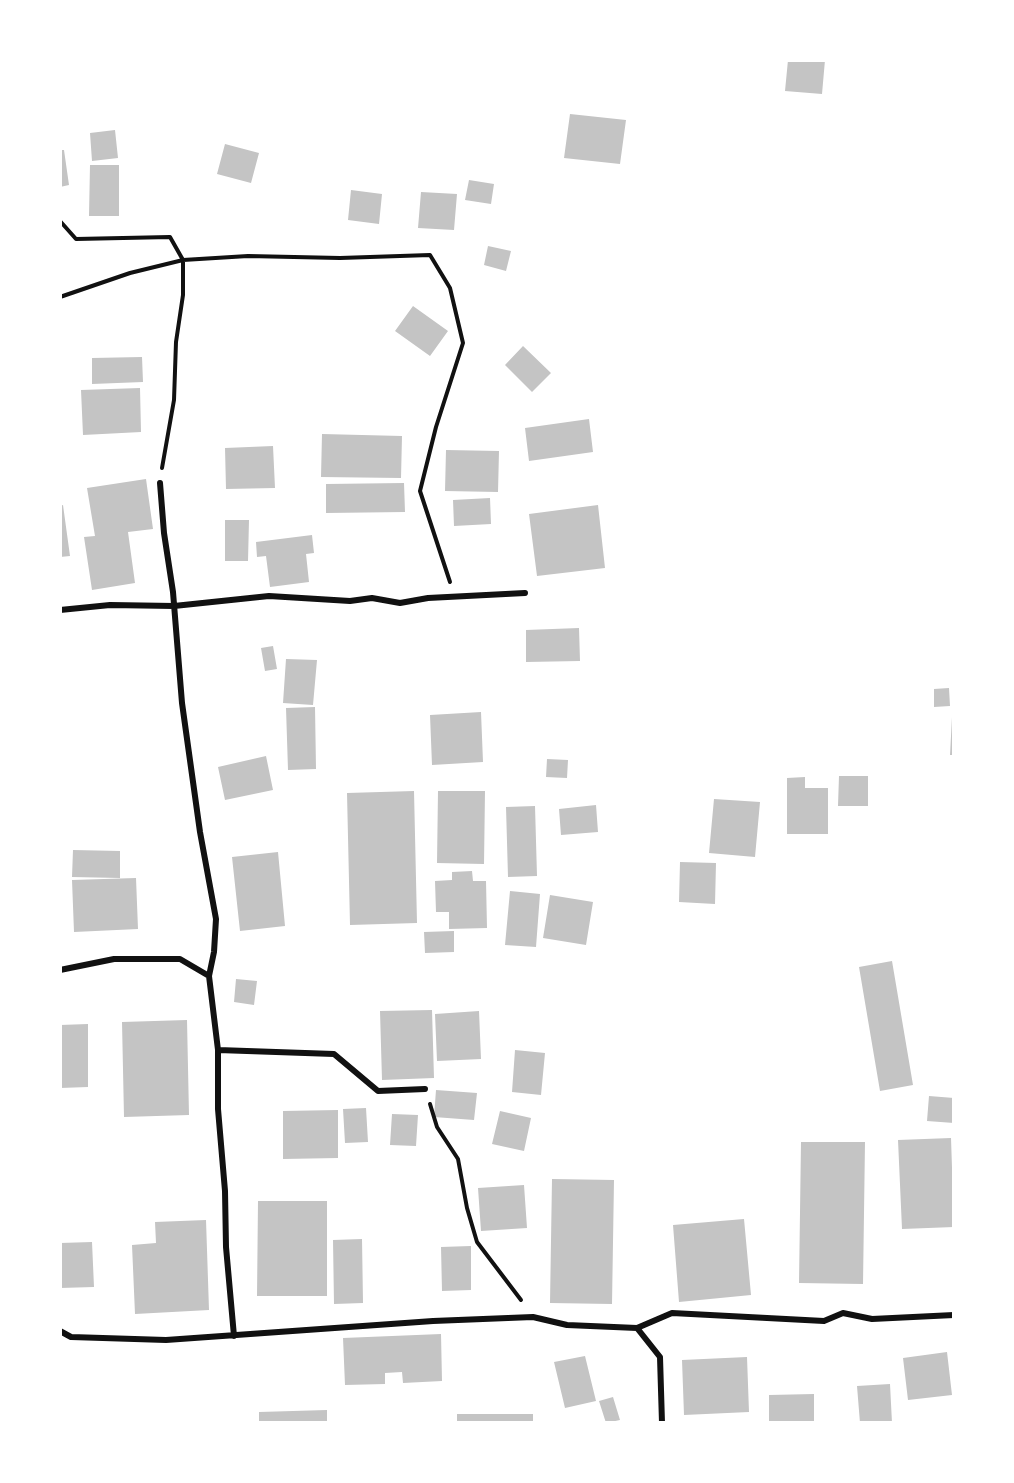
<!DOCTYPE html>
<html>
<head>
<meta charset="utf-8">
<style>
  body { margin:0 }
  #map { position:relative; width:1014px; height:1483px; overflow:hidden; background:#fff; font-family:Raleway,sans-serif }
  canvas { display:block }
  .frame { position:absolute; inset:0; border:62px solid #fff; pointer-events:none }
</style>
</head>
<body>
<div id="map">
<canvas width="1014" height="1483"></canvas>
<div class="frame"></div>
</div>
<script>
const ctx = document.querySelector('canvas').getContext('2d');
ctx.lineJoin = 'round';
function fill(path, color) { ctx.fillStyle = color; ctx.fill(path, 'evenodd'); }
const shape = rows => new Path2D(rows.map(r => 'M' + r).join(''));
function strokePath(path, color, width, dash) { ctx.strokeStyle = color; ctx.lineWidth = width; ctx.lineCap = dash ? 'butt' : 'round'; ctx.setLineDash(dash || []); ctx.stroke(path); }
fill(shape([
  [788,60,825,60,822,94,785,91],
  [570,114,626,120,620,164,564,158],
  [115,130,118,158,92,161,90,133],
  [225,144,259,153,251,183,217,174],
  [60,150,64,150,69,185,60,187],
  [90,165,119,165,119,216,89,216],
  [469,180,494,184,491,204,465,200],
  [351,190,382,194,379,224,348,220],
  [421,192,457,194,454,230,418,228],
  [488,246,511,251,506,271,484,265],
  [413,306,448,331,430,356,395,331],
  [523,346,551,373,532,392,505,365],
  [142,357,143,382,92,384,92,358],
  [140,388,141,432,83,435,81,390],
  [589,419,593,452,529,461,525,428],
  [322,434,402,436,401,478,321,477],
  [273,446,275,488,226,489,225,448],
  [446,450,499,451,498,492,445,491],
  [146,479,153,529,128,532,135,583,92,590,84,537,95,536,87,488],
  [404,483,405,512,326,513,326,484],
  [490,498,491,524,454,526,453,500],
  [63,505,70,556,60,557,60,506],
  [598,505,605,568,537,576,529,514],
  [225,520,249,520,248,561,225,561],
  [312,535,314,553,306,554,309,582,270,587,266,556,257,557,256,542],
  [579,628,580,661,526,662,526,630],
  [273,646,277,669,265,671,261,648],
  [286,659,317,660,313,705,283,703],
  [949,688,950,706,934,707,934,689],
  [315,707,316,769,288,770,286,708],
  [481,712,483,762,432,765,430,715],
  [952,717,954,717,954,755,950,755],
  [266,756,273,790,225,800,218,767],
  [547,759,568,760,567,778,546,777],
  [839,776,868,776,868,806,838,806],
  [805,777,805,788,828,788,828,834,787,834,787,778],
  [414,791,417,923,350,925,347,793],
  [438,791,485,791,484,864,437,863],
  [714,799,760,802,755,857,709,853],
  [596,805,598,832,561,835,559,809],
  [535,806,537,876,508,877,506,807],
  [73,850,120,851,120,878,72,877],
  [278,852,285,926,240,931,232,857],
  [680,862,716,863,715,904,679,902],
  [472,871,473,881,486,881,487,928,449,929,449,912,436,912,435,881,452,880,452,872],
  [136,878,138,929,74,932,72,880],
  [510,891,540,894,536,947,505,945],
  [550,895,593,902,586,945,543,938],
  [454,931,454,952,425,953,424,932],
  [892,961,913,1085,880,1091,859,967],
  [236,979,257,981,254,1005,234,1002],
  [432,1010,434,1078,382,1080,380,1011],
  [479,1011,481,1059,437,1061,435,1014],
  [187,1020,189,1115,124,1117,122,1022],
  [88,1024,88,1087,60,1088,60,1025],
  [515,1050,545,1053,541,1095,512,1092],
  [436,1090,477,1093,474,1120,434,1117],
  [929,1096,954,1098,954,1123,927,1121],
  [366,1108,368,1142,345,1143,343,1109],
  [338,1110,338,1158,283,1159,283,1111],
  [500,1111,531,1118,524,1151,492,1144],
  [392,1114,418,1115,416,1146,390,1145],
  [951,1138,954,1227,902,1229,898,1140],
  [801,1142,865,1142,863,1284,799,1283],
  [552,1179,614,1180,612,1304,550,1303],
  [524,1185,527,1228,481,1231,478,1188],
  [258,1201,327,1201,327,1296,257,1296],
  [744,1219,751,1295,679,1302,673,1225],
  [206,1220,209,1310,135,1314,132,1245,156,1243,155,1222],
  [362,1239,363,1303,334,1304,333,1240],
  [92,1242,94,1287,60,1288,60,1243],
  [471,1246,471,1290,442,1291,441,1247],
  [441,1334,442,1381,403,1383,402,1372,385,1373,385,1384,345,1385,343,1338],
  [947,1352,952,1395,908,1400,903,1358],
  [585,1356,596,1401,565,1408,554,1362],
  [747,1357,749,1412,684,1415,682,1360],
  [890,1384,892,1423,860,1423,857,1386],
  [814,1394,814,1423,769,1423,769,1395],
  [613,1397,620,1420,606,1423,599,1401],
  [327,1410,327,1423,259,1423,259,1412],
  [457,1414,533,1414,533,1423,457,1423]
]), '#c4c4c4');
strokePath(shape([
  [60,221,76,239,170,237,183,260,183,295,176,342,174,400,162,468],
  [60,297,130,273,183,260,248,256,340,258,430,255,450,288,463,343,436,427,420,491,450,582],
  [430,1104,437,1127,458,1159,467,1208,477,1242,521,1300]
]), '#111', 4);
strokePath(shape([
  [160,483,164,533,173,592,182,703,200,832,216,919,214,952,209,976,218,1050,218,1109,225,1191,226,1247,234,1336],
  [60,610,110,605,174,606,269,596,350,601,372,598,400,603,428,598,525,593],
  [60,970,114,959,180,959,209,976],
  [218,1050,334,1054,378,1091,425,1089],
  [637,1328,660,1357,662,1423],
  [60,1331,71,1337,166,1340,433,1321,533,1317,567,1325,637,1328,672,1313,824,1321,843,1313,872,1319,954,1315]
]), '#111', 6);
</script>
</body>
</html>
